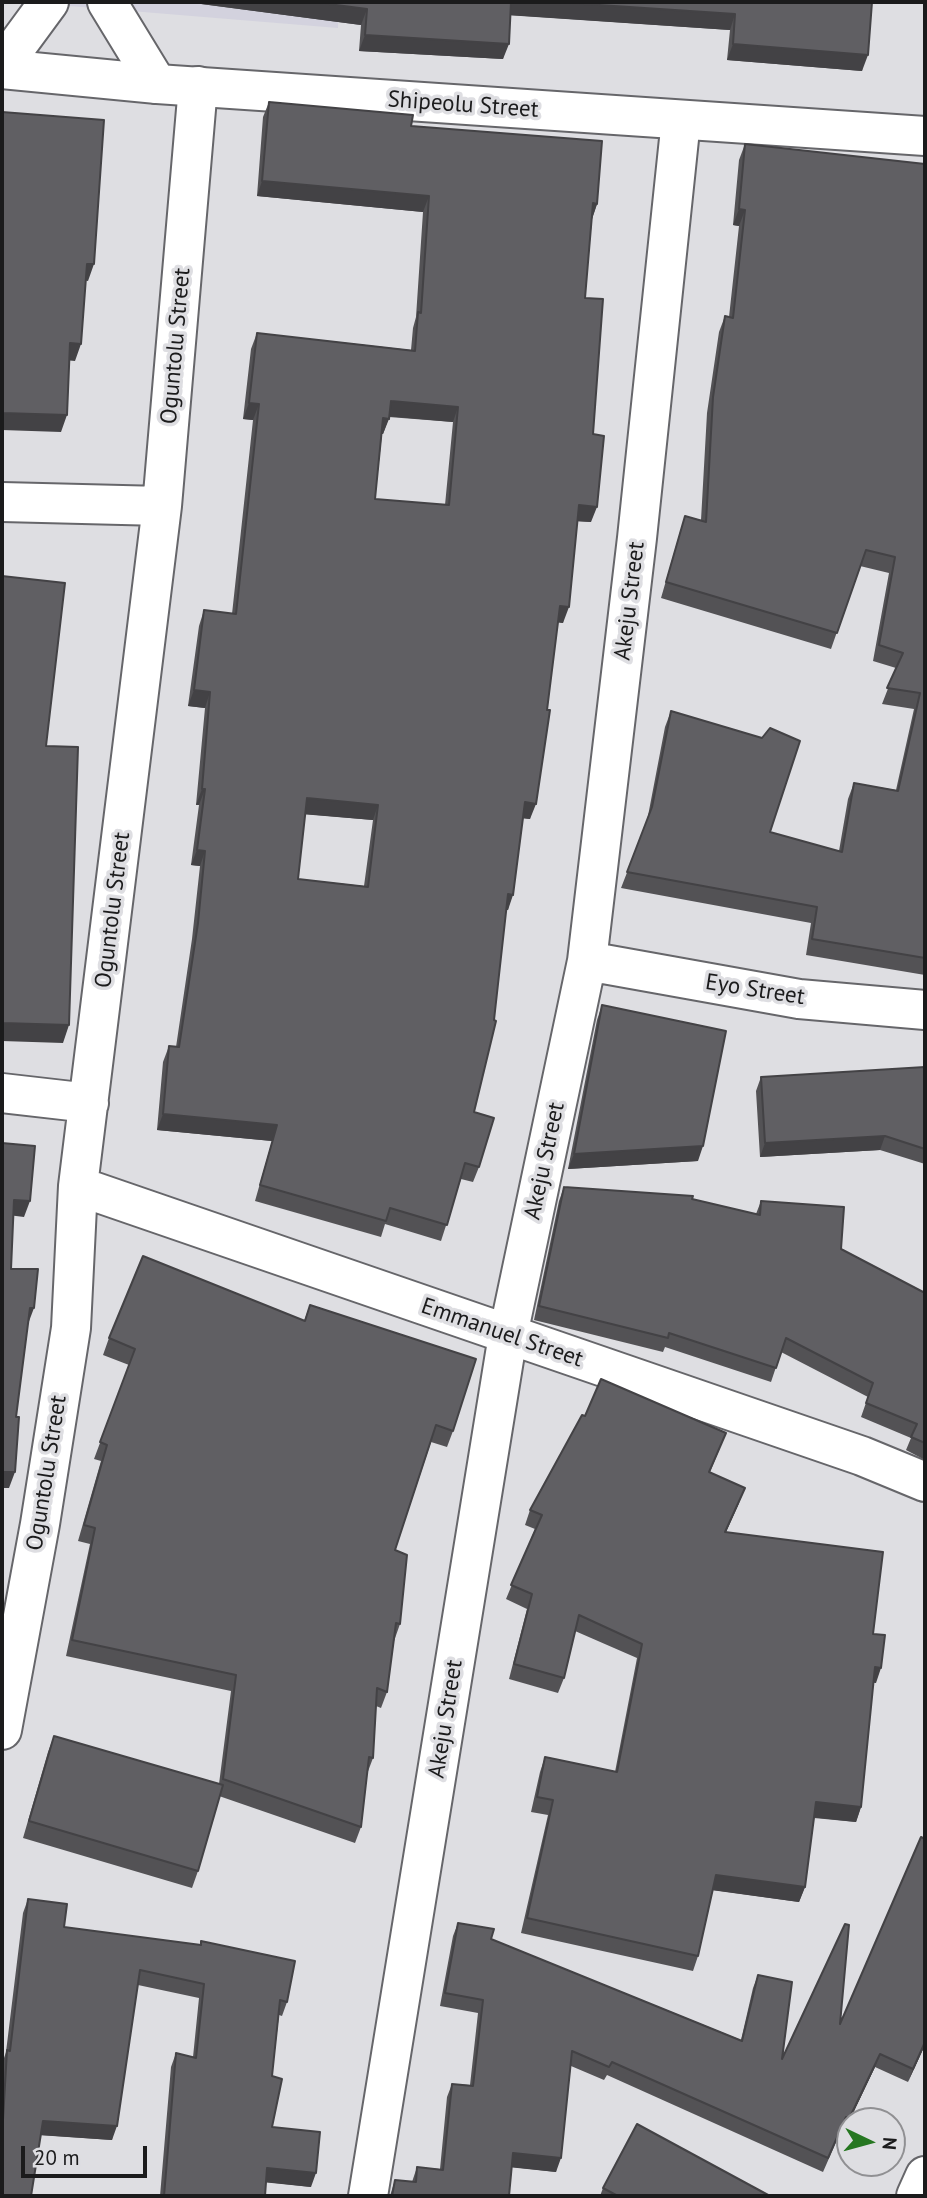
<!DOCTYPE html>
<html>
<head>
<meta charset="utf-8">
<style>
  body { margin:0 }
  #map { position:relative; width:927px; height:2198px; overflow:hidden; background:#dedee2; font-family:"PT Sans",sans-serif }
  canvas { display:block }
  .frame { position:absolute; inset:0; border:4px solid #1b1b1c; pointer-events:none }
  .north { position:absolute; left:836px; top:2107px; width:70px; height:70px; box-sizing:border-box; background:#dedee2; border:2px solid #909093; border-radius:50%; rotate:95deg; font-size:19px; font-weight:700; line-height:28px; text-align:center; color:#1b1b1c }
  .north::after { content:''; display:block; margin:auto; width:24px; height:32px; background:#267721; clip-path:polygon(50% 0,100% 100%,50% 72%,0 100%) }
  .scale { position:absolute; left:21px; top:2146px; width:126px; height:32px; box-sizing:border-box; border:4px solid #1b1b1c; border-top:0; padding-left:9px; font-size:21px; line-height:24px; white-space:nowrap; color:#1b1b1c; -webkit-text-stroke:5px #dedee2; paint-order:stroke }
</style>
</head>
<body>
<div id="map">
<canvas width="927" height="2198"></canvas>
<div class="frame"></div>
<div class="north">N</div>
<div class="scale">20 m</div>
</div>
<script>
const ctx = document.querySelector('canvas').getContext('2d');
ctx.lineJoin = 'round';
function fill(path, color) { ctx.fillStyle = color; ctx.fill(path, 'evenodd'); }
const shape = rows => new Path2D(rows.map(r => 'M' + r).join(''));
function strokePath(path, color, width, dash) { ctx.strokeStyle = color; ctx.lineWidth = width; ctx.lineCap = dash ? 'butt' : 'round'; ctx.setLineDash(dash || []); ctx.stroke(path); }
function write(font, color, halo, rows, align = 'center') {
  ctx.font = font + ' "PT Sans",sans-serif'; ctx.lineWidth = 7; ctx.setLineDash([]); ctx.textBaseline = 'middle'; ctx.strokeStyle = halo; ctx.fillStyle = color; for (const [text, x, y, turn = 0] of rows) {
    ctx.save(); ctx.translate(x, y); ctx.rotate((+turn || 0) * Math.PI / 180); ctx.textAlign = isNaN(turn) ? turn : align; if (halo) ctx.strokeText(text, 0, 0); ctx.fillText(text, 0, 0); ctx.restore();
  }
}
fill(shape([
  [21,2,339,2,338,28]
]), '#d3d2de');
const street = shape([
  [107,2,157,84],
  [2,66,49,2],
  [2,502,162,506],
  [587,961,799,999,925,1010],
  [2,1093,89,1103],
  [78,1186,862,1456,925,1482],
  [2,1730,40,1524,71,1328,78,1186,162,506,198,86],
  [368,2196,508,1335,587,961,637,538,681,120],
  [916,2196,925,2176]
]);
const secondary = shape([
  [2,69,157,84,925,136]
]);
strokePath(street, '#66666a', 42);
strokePath(secondary, '#66666a', 42);
strokePath(street, '#fff', 38);
strokePath(secondary, '#fff', 38);
fill(shape([
  [186,2,872,2,862,71,727,60,730,30,510,15,503,59,359,51,361,25],
  [269,102,411,126,597,204,592,219,585,298,593,434,591,522,577,521,563,623,558,622,530,819,523,818,508,910,506,910,474,1112,479,1167,473,1182,461,1179,441,1241,385,1224,381,1237,255,1201,272,1141,157,1130,163,1062,169,1046,176,1047,192,939,200,866,191,865,199,805,196,805,205,708,188,706,199,626,204,610,232,614,253,420,243,419,251,349,257,333,411,350,413,328,416,317,423,212,257,196,263,117],
  [389,417,453,422,445,505,375,499,382,434,383,434],
  [305,814,373,820,364,886,298,879],
  [745,144,925,164,925,975,806,955,811,923,621,888,647,821,665,727,671,711,770,832,839,851,848,799,854,783,896,790,914,709,882,704,896,668,873,661,889,573,860,566,831,649,661,598,680,532,685,516,701,520,707,413,719,332,725,316,729,317,739,226,733,225,739,160],
  [602,1005,698,1161,568,1169,597,1020],
  [925,1067,925,1164,880,1150,760,1157,756,1091,761,1077],
  [564,1187,692,1199,756,1214,761,1201,841,1249,925,1293,925,1460,906,1450,911,1438,861,1417,868,1397,781,1352,771,1382,665,1347,663,1352,534,1320,559,1201],
  [310,1305,453,1431,447,1447,431,1442,395,1550,400,1624,394,1641,387,1692,381,1708,376,1706,373,1758,367,1774,361,1827,355,1843,219,1796,198,1871,192,1888,23,1838,48,1752,54,1736,219,1784,231,1691,66,1656,90,1544,78,1541,101,1461,94,1459,129,1365,103,1355,109,1338,304,1321],
  [720,1448,710,1472,739,1503,726,1532,873,1634,876,1683,873,1682,861,1807,856,1822,814,1818,805,1887,799,1902,713,1890,698,1956,693,1971,521,1933,548,1815,531,1812,540,1772,545,1757,615,1772,637,1658,575,1631,564,1678,558,1693,509,1679,527,1609,506,1599,535,1529,525,1525,530,1510],
  [28,1899,64,1927,287,2002,282,2016,279,2015,272,2076,272,2127,311,2187,266,2182,265,2196,160,2196,171,2067,176,2053,193,2057,199,1998,138,1985,112,2140,41,2135,2,2196,2,2064,6,2052,23,1913],
  [458,1923,491,1939,741,2040,753,1988,758,1975,782,2059,840,2024,925,2045,908,2082,875,2067,844,2132,841,2131,823,2172,607,2075,604,2080,571,2066,556,2172,512,2167,509,2196,390,2196,395,2180,412,2182,417,2167,440,2169,447,2097,452,2084,470,2085,478,2013,440,2006,453,1936],
  [603,2188,770,2196,600,2196]
]), '#535255');
fill(shape([
  [186,2,313,2,367,9,361,25],
  [510,2,554,2,735,14,730,30,506,15],
  [365,35,509,44,503,59,359,51],
  [733,44,868,55,862,71,727,60],
  [262,181,429,196,423,212,257,196],
  [593,203,597,204,592,219],
  [739,209,745,210,739,226,733,225],
  [87,264,94,264,88,281,81,280],
  [70,343,81,344,75,361,64,360],
  [391,401,458,407,453,422,385,416],
  [249,403,259,404,253,420,243,419],
  [2,413,67,415,61,432,2,430],
  [383,418,389,419,383,434,378,434],
  [579,505,597,507,591,522,573,521],
  [560,606,569,607,563,623,554,622],
  [194,690,210,692,205,708,188,706],
  [202,789,205,789,199,805,196,805],
  [307,798,378,805,373,820,301,814],
  [525,802,536,804,530,819,520,818],
  [197,850,205,851,200,866,191,865],
  [508,894,513,895,508,910,502,910],
  [2,1023,69,1025,63,1043,2,1041],
  [163,1114,277,1125,272,1141,157,1130],
  [885,1136,880,1150,760,1157,765,1143],
  [703,1146,698,1161,568,1169,574,1154],
  [14,1200,30,1201,24,1217,8,1215],
  [30,1308,34,1308,28,1324],
  [2,1472,15,1472,9,1488,2,1488],
  [745,1488,739,1503,719,1547,725,1532],
  [875,1667,881,1668,876,1683,869,1682],
  [816,1802,861,1807,856,1822,810,1817],
  [716,1875,805,1887,799,1902,711,1890],
  [925,2042,925,2045,908,2082,913,2069],
  [880,2054,875,2067,844,2132,849,2119],
  [43,2121,117,2126,112,2140,38,2135],
  [513,2153,561,2158,556,2172,508,2167],
  [267,2168,316,2173,311,2187,262,2182]
]), '#434245');
const building = shape([
  [313,2,511,2,509,44,365,35,367,9,313,2],
  [554,2,872,2,868,55,733,44,735,14,554,2],
  [269,102,413,115,411,126,602,141,597,204,593,203,585,298,603,299,593,434,604,436,597,507,579,505,569,607,560,606,547,710,550,710,536,804,525,802,513,895,508,894,494,1020,496,1021,474,1112,494,1118,479,1167,465,1163,447,1225,390,1208,386,1221,260,1185,277,1125,163,1114,169,1046,179,1047,198,923,205,851,197,850,205,789,202,789,210,692,194,690,204,610,236,614,259,404,249,403,257,333,415,351,418,312,421,313,429,196,262,181,269,102],
  [391,401,458,407,449,505,375,499,383,418,389,419,391,401],
  [307,798,378,805,368,887,298,879,307,798],
  [2,112,104,120,94,264,87,264,81,344,70,343,67,415,2,413,2,112],
  [745,144,925,164,925,958,812,939,817,907,627,872,652,807,671,711,762,738,770,728,800,741,770,832,842,852,854,783,898,791,920,693,887,688,903,653,879,645,895,557,866,550,837,633,666,582,685,516,706,522,713,397,725,316,733,318,745,210,739,209,745,144],
  [2,576,65,583,46,746,78,747,69,1025,2,1023,2,576],
  [602,1005,726,1031,703,1146,574,1154,602,1005],
  [925,1067,925,1149,885,1136,765,1143,761,1077,925,1067],
  [2,1143,35,1146,30,1201,14,1200,11,1269,38,1269,34,1308,30,1308,16,1417,19,1417,15,1472,2,1472,2,1143],
  [564,1187,693,1196,692,1199,760,1215,761,1201,844,1207,841,1249,925,1293,925,1443,911,1437,917,1424,866,1403,873,1383,786,1338,776,1368,669,1333,668,1338,539,1306,564,1187],
  [143,1256,305,1321,310,1305,476,1359,453,1431,436,1425,395,1550,407,1555,400,1624,396,1623,387,1692,377,1688,373,1758,369,1757,361,1827,223,1779,236,1675,72,1640,95,1528,84,1525,107,1445,100,1442,135,1349,109,1338,143,1256],
  [601,1379,726,1433,709,1472,745,1488,725,1532,883,1552,873,1634,885,1635,881,1668,875,1667,861,1807,816,1802,805,1887,716,1875,698,1956,527,1918,553,1800,537,1797,545,1757,617,1772,642,1644,579,1615,564,1678,514,1664,532,1594,511,1585,542,1515,530,1510,582,1415,585,1416,601,1379],
  [54,1736,223,1785,198,1871,29,1821,54,1736],
  [921,1837,925,1839,925,2042,913,2069,880,2054,849,2119,846,2117,828,2158,612,2062,609,2067,572,2051,561,2158,513,2153,509,2196,392,2196,395,2180,416,2182,417,2167,443,2170,452,2084,473,2086,483,2000,445,1993,458,1923,494,1929,491,1939,742,2041,758,1975,792,1982,782,2059,845,1924,849,1925,840,2024,921,1837],
  [28,1899,67,1904,64,1927,201,1945,201,1941,295,1961,287,2002,280,2000,272,2076,282,2079,272,2127,320,2132,316,2173,267,2168,265,2196,164,2196,176,2053,196,2058,204,1984,140,1970,117,2126,43,2121,31,2196,2,2196,2,2137,7,2050,10,2051,28,1899],
  [637,2124,770,2196,616,2196,616,2195,603,2188,637,2124]
]);
fill(building, '#605f63');
strokePath(building, '#434245', 2);
write('23px', '#1b1b1c', '#dedee2', [
  ["Shipeolu Street",463,105,4],
  ["Oguntolu Street",176,346,-85],
  ["Akeju Street",630,601,-83],
  ["Oguntolu Street",113,910,-83],
  ["Eyo Street",755,990,9],
  ["Akeju Street",545,1161,-78],
  ["Emmanuel Street",502,1333,19],
  ["Oguntolu Street",47,1473,-81],
  ["Akeju Street",446,1719,-81]
]);
</script>
</body>
</html>
